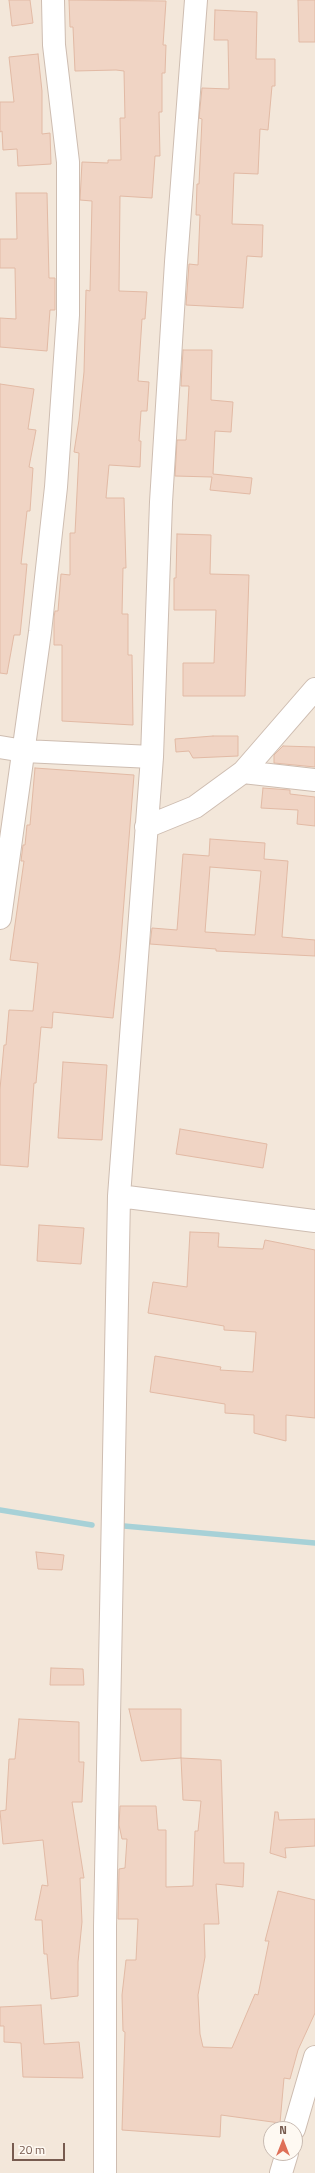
<!DOCTYPE html>
<html>
<head>
<meta charset="utf-8">
<style>
  body { margin:0 }
  #map { position:relative; width:315px; height:2173px; overflow:hidden; background:#fcf5ec; font-family:"Titillium Web",sans-serif }
  canvas { display:block }
  .north { position:absolute; left:263px; top:2121px; width:40px; height:40px; box-sizing:border-box; background:#fef9f2; border:1px solid #c8bab1; border-radius:50%; rotate:0deg; font-size:11px; font-weight:700; line-height:16px; text-align:center; color:#775b4f }
  .north::after { content:''; display:block; margin:auto; width:14px; height:18px; background:#df7058; clip-path:polygon(50% 0,100% 100%,50% 72%,0 100%) }
  .scale { position:absolute; left:12px; top:2143px; width:53px; height:18px; box-sizing:border-box; border:2px solid #775b4f; border-top:0; padding-left:5px; font-size:12px; line-height:14px; white-space:nowrap; color:#775b4f; -webkit-text-stroke:3px #fef9f2; paint-order:stroke }
</style>
</head>
<body>
<div id="map">
<canvas width="315" height="2173"></canvas>
<div class="north">N</div>
<div class="scale">20 m</div>
</div>
<script>
const ctx = document.querySelector('canvas').getContext('2d');
ctx.lineJoin = 'round';
function fill(path, color) { ctx.fillStyle = color; ctx.fill(path, 'evenodd'); }
const shape = rows => new Path2D(rows.map(r => 'M' + r).join(''));
function strokePath(path, color, width, dash) { ctx.strokeStyle = color; ctx.lineWidth = width; ctx.lineCap = dash ? 'butt' : 'round'; ctx.setLineDash(dash || []); ctx.stroke(path); }
fill(shape([
  [0,0,315,0,315,2173,0,2173],
  [271,2129,295,2129,295,2153,271,2153]
]), '#f3e7da');
strokePath(shape([
  [0,1510,92,1525],
  [124,1526,315,1543]
]), '#a7d1d7', 5.5);
const building = shape([
  [9,0,30,0,33,23,12,26,9,0],
  [69,0,166,1,163,45,166,45,165,73,162,73,162,112,159,112,160,156,155,156,152,198,120,196,119,291,147,292,145,319,142,319,138,381,149,382,147,411,141,411,139,441,141,441,140,467,109,465,106,498,124,498,126,568,123,568,122,614,128,614,128,655,132,655,133,725,62,721,62,645,54,645,54,617,55,611,58,611,61,574,70,575,70,533,75,533,79,453,74,452,79,420,84,372,86,290,90,291,92,201,80,200,82,162,108,163,108,160,121,160,120,118,125,118,124,71,116,70,75,71,73,27,70,27,69,0],
  [298,0,315,0,315,42,299,42,298,0],
  [215,10,257,12,256,59,275,59,275,86,272,86,268,130,260,129,258,174,234,173,232,224,263,225,262,257,247,256,243,308,186,305,189,264,198,265,200,215,196,215,197,184,199,184,202,119,199,118,202,88,229,89,228,40,214,40,215,10],
  [38,54,42,91,42,134,50,133,51,164,18,166,17,149,3,150,2,131,0,132,0,102,14,102,9,57,38,54],
  [16,193,47,193,49,278,55,278,55,310,50,310,47,351,0,347,0,318,16,319,15,268,0,268,0,239,17,239,16,193],
  [183,350,212,350,211,400,233,402,231,432,215,431,213,474,252,478,250,494,210,490,212,477,175,476,177,440,186,440,189,386,181,386,183,350],
  [0,384,34,389,28,429,36,430,29,467,33,468,30,511,27,511,21,564,27,564,24,596,20,635,14,635,7,674,0,673,0,384],
  [177,534,211,535,210,574,249,575,245,696,183,696,183,663,214,663,216,610,174,610,174,578,176,578,177,534],
  [213,736,238,736,238,756,193,758,189,751,176,752,175,739,213,736],
  [283,746,315,747,315,767,274,763,274,755,283,746],
  [35,768,134,775,120,952,113,1018,53,1012,52,1028,41,1027,36,1083,34,1083,28,1167,0,1165,0,1089,4,1045,6,1045,9,1010,33,1011,38,963,10,960,24,861,21,861,23,845,25,845,27,825,30,825,35,768],
  [263,788,290,790,290,794,315,797,315,826,297,824,298,810,261,808,263,788],
  [210,839,265,843,264,859,288,861,282,937,315,940,315,956,216,951,216,949,150,944,152,928,177,930,183,854,209,856,210,839],
  [210,867,261,871,255,935,205,932,210,867],
  [63,1062,107,1065,102,1140,58,1138,63,1062],
  [180,1129,267,1144,263,1168,176,1154,180,1129],
  [39,1225,84,1228,81,1264,37,1261,39,1225],
  [190,1232,219,1233,218,1247,263,1249,265,1240,315,1250,315,1418,286,1415,286,1441,254,1433,254,1415,225,1413,225,1404,150,1392,155,1356,221,1367,220,1370,253,1372,256,1332,224,1330,224,1326,148,1313,153,1282,187,1287,190,1232],
  [36,1552,64,1555,62,1570,38,1569,36,1552],
  [51,1668,83,1669,84,1685,50,1685,51,1668],
  [129,1709,181,1709,181,1758,141,1761,129,1709],
  [19,1719,79,1722,79,1762,84,1762,82,1802,72,1802,84,1878,80,1878,82,1922,78,1962,78,1996,51,1999,47,1954,44,1954,42,1920,35,1920,42,1885,48,1886,43,1840,3,1844,0,1811,6,1810,9,1759,15,1759,19,1719],
  [181,1758,221,1760,224,1863,244,1863,243,1887,216,1884,219,1924,204,1924,205,1957,198,1995,200,2034,203,2047,232,2048,255,1994,258,1995,269,1941,265,1941,278,1891,315,1900,315,2013,298,2050,290,2079,284,2078,280,2123,221,2115,220,2137,122,2130,125,2032,123,2031,122,1995,126,1960,136,1960,138,1919,118,1919,119,1869,125,1868,127,1839,122,1839,119,1825,120,1806,156,1806,158,1830,166,1830,166,1887,193,1886,195,1831,198,1831,201,1801,183,1800,181,1758],
  [275,1812,278,1812,279,1820,315,1819,315,1846,285,1848,286,1858,270,1853,275,1812],
  [41,2005,44,2044,79,2042,83,2078,23,2077,21,2043,4,2042,4,2026,0,2026,0,2007,41,2005]
]);
fill(building, '#f0d4c4');
strokePath(building, '#e2baa5', 1);
const minor = shape([
  [0,747,24,751,152,757],
  [243,772,315,689],
  [146,827,195,807,243,772,315,780],
  [0,918,40,632,56,487,68,315,68,162,54,45,53,0],
  [119,1196,315,1221],
  [294,2129,315,2057],
  [105,2173,105,1926,119,1196,152,757,161,502,176,262,196,0],
  [281,2173,287,2153]
]);
strokePath(minor, '#cebdb1', 24);
strokePath(minor, '#fff', 22);
</script>
</body>
</html>
